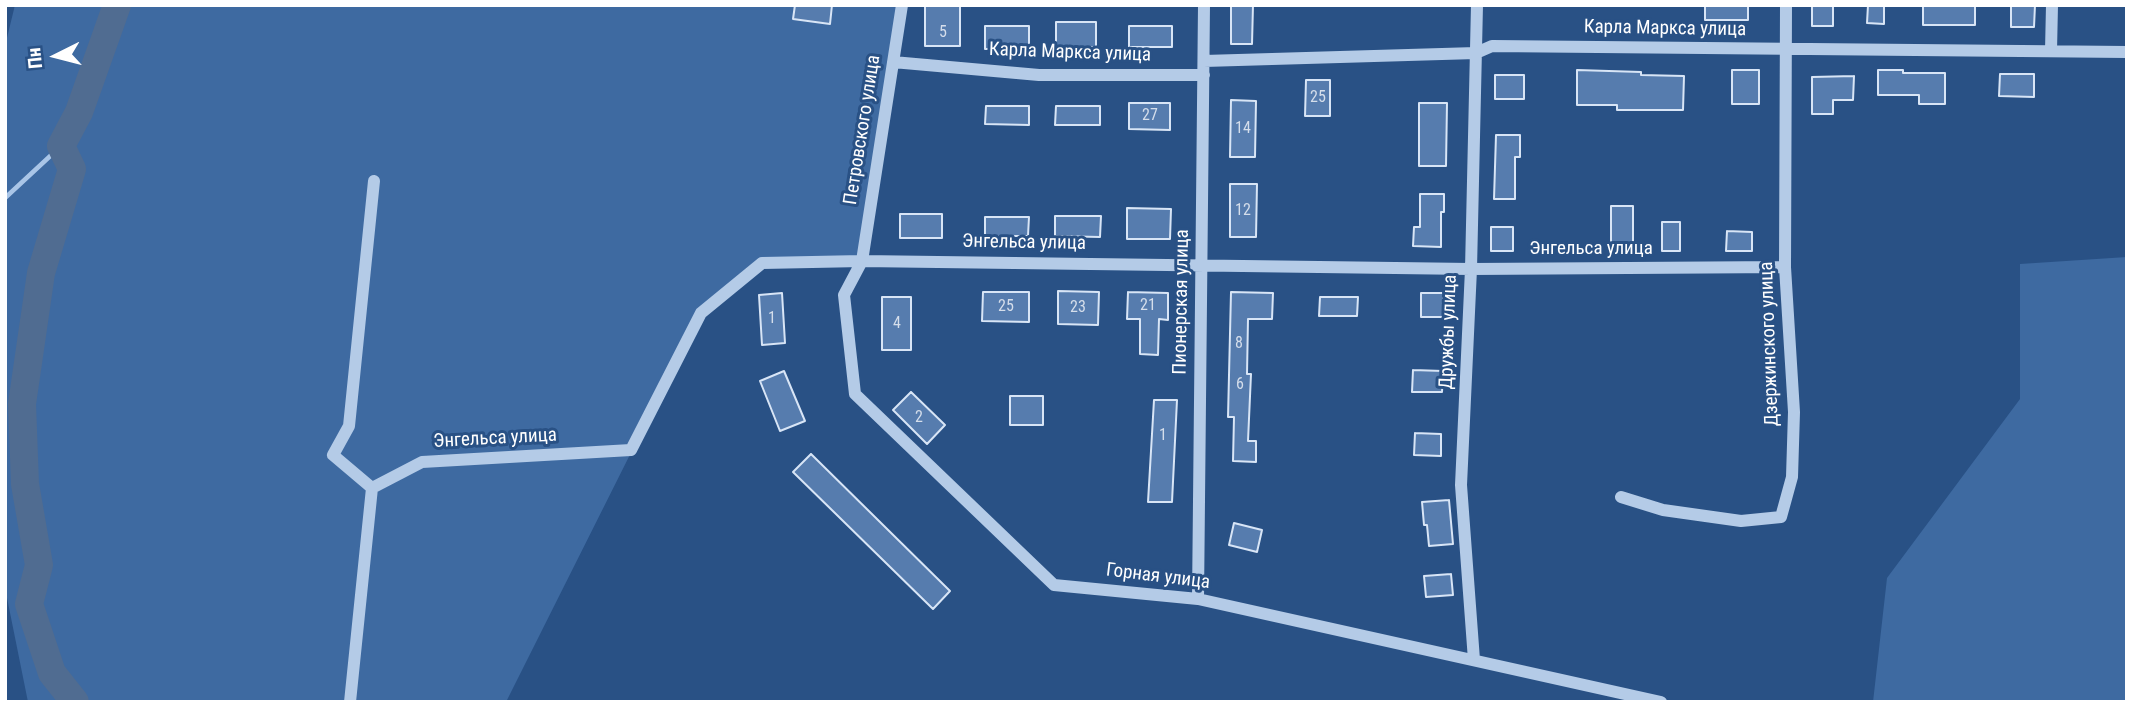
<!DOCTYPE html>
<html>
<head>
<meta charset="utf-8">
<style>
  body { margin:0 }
  #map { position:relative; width:2132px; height:707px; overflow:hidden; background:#295185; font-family:"Roboto Condensed",sans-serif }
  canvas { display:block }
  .frame { position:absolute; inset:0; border:7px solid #fff; pointer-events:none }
  .north { position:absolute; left:21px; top:21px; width:70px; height:70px; -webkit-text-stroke:5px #295185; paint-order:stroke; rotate:264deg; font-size:19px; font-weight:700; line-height:28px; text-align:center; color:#fff }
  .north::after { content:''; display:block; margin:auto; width:24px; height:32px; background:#fff; clip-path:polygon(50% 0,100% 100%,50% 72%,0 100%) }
</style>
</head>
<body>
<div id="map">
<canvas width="2132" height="707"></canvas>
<div class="frame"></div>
<div class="north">Пн</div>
</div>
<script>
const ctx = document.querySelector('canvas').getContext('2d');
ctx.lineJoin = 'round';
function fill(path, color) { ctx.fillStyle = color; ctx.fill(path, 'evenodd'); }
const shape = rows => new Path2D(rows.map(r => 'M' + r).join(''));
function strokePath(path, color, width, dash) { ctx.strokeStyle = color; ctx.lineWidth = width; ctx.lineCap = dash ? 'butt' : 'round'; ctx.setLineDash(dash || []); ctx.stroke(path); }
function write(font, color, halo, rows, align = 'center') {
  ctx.font = font + ' "Roboto Condensed",sans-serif'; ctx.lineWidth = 6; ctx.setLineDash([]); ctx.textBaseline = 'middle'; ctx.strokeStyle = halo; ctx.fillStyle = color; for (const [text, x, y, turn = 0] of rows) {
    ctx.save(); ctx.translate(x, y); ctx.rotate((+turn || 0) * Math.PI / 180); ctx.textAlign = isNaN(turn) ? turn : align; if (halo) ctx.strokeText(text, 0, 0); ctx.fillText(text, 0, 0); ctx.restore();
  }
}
fill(shape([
  [15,5,902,5,862,261,762,263,701,313,506,702,28,702,5,588,5,46],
  [2127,257,2127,702,1873,702,1887,578,2020,399,2020,264]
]), '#3e6aa1');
strokePath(shape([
  [5,198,61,146]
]), '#a9c5e7', 4.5);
strokePath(shape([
  [75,702,52,673,29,604,39,565,25,484,22,404,41,273,72,169,61,146,79,112,117,5]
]), '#506c91', 28);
const building = shape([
  [795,5,832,5,830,24,793,19,795,5],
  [925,5,960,5,960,46,925,46,925,5],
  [1231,5,1253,5,1252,44,1231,44,1231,5],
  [1705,5,1748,5,1748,20,1705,20,1705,5],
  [1812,5,1833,5,1833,26,1812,26,1812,5],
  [1868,5,1884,5,1884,24,1867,23,1868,5],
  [1923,5,1975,5,1975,25,1923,25,1923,5],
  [2011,5,2035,5,2034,27,2011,27,2011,5],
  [1056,22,1096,22,1096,47,1056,47,1056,22],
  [985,26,1029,26,1029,48,985,49,985,26],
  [1129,26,1172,26,1172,47,1129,47,1129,26],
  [1577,70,1641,72,1641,75,1684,76,1683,110,1617,110,1617,105,1577,105,1577,70],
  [1732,70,1759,70,1759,104,1732,104,1732,70],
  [1878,70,1903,70,1903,73,1945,73,1945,104,1919,104,1919,95,1878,95,1878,70],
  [2000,74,2034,74,2034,97,1999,96,2000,74],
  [1495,75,1524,75,1524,99,1495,99,1495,75],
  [1854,76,1853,100,1833,100,1833,114,1812,114,1812,77,1854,76],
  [1306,80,1330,80,1330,116,1305,116,1306,80],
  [1231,100,1256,101,1255,157,1230,157,1231,100],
  [1129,103,1170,103,1170,130,1129,129,1129,103],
  [1419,103,1447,103,1446,166,1419,166,1419,103],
  [986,106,1029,106,1029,125,985,124,986,106],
  [1056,106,1100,106,1100,125,1055,125,1056,106],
  [1496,135,1520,135,1520,157,1515,157,1515,199,1494,199,1496,135],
  [1230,184,1257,184,1256,237,1230,237,1230,184],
  [1420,194,1444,194,1444,212,1441,212,1441,247,1413,246,1414,227,1420,227,1420,194],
  [1611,206,1633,206,1633,250,1611,250,1611,206],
  [1127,208,1171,209,1170,239,1127,239,1127,208],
  [900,214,942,214,942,238,900,238,900,214],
  [1055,216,1101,216,1100,237,1055,236,1055,216],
  [985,217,1029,217,1028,236,985,236,985,217],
  [1662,222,1680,222,1680,251,1662,251,1662,222],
  [1491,227,1513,227,1513,251,1491,251,1491,227],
  [1727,231,1752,232,1752,251,1726,251,1727,231],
  [1058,291,1099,292,1098,325,1058,324,1058,291],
  [983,292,1029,292,1029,322,982,321,983,292],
  [1128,292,1168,293,1168,320,1159,319,1158,355,1140,354,1140,319,1127,319,1128,292],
  [1231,292,1273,293,1272,319,1248,319,1247,374,1251,374,1248,441,1256,441,1256,462,1233,461,1234,417,1228,417,1231,292],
  [782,293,785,343,762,345,759,295,782,293],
  [1421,293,1443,293,1443,317,1421,317,1421,293],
  [882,297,911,297,911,350,882,350,882,297],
  [1320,297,1358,297,1357,316,1319,316,1320,297],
  [1413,370,1443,371,1442,392,1412,392,1413,370],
  [784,371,805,421,780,431,760,381,784,371],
  [911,392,945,425,927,444,893,410,911,392],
  [1010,396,1043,396,1043,425,1010,425,1010,396],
  [1154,400,1177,400,1172,502,1148,502,1154,400],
  [1415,433,1441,434,1441,456,1414,455,1415,433],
  [811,454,950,591,933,609,793,472,811,454],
  [1449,500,1453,544,1429,546,1427,525,1424,525,1422,502,1449,500],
  [1234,523,1262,530,1257,552,1229,545,1234,523],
  [1451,574,1453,595,1426,597,1424,576,1451,574]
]);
fill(building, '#567cae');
strokePath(building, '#d8e5f6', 2);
strokePath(shape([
  [902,5,862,261,844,295,855,394,1054,585,1198,599,1661,702],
  [2051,51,2052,5],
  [1204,61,1476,53,1492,46,2127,52],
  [893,62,1039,75,1204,75],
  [372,488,422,462,631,450,701,313,762,263,862,261,1471,269,1785,267],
  [1621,497,1663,510,1741,521,1781,517,1792,477,1794,412,1785,267,1786,5],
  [1198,599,1204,5],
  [1474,660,1461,485,1471,269,1477,5],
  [350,702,372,488,333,455,349,426,374,181]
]), '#b4cbe7', 12);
write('16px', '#d5deeb', null, [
  ["5",943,33],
  ["25",1318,98],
  ["27",1150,116],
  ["14",1243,129],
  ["12",1243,211],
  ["21",1148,306],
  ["25",1006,307],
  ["23",1078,308],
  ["1",772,319],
  ["4",897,324],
  ["8",1239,344],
  ["6",1240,385],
  ["2",919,418],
  ["1",1163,436]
]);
write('19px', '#fff', '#295185', [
  ["Карла Маркса улица",1665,29,1],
  ["Карла Маркса улица",1070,53,2],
  ["Петровского улица",863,130,-81],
  ["Энгельса улица",1024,243,1],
  ["Энгельса улица",1591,249],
  ["Пионерская улица",1182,302,-89],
  ["Дружбы улица",1449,332,-88],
  ["Дзержинского улица",1770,344,-92],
  ["Энгельса улица",495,439,-3],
  ["Горная улица",1158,577,7]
]);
</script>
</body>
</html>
